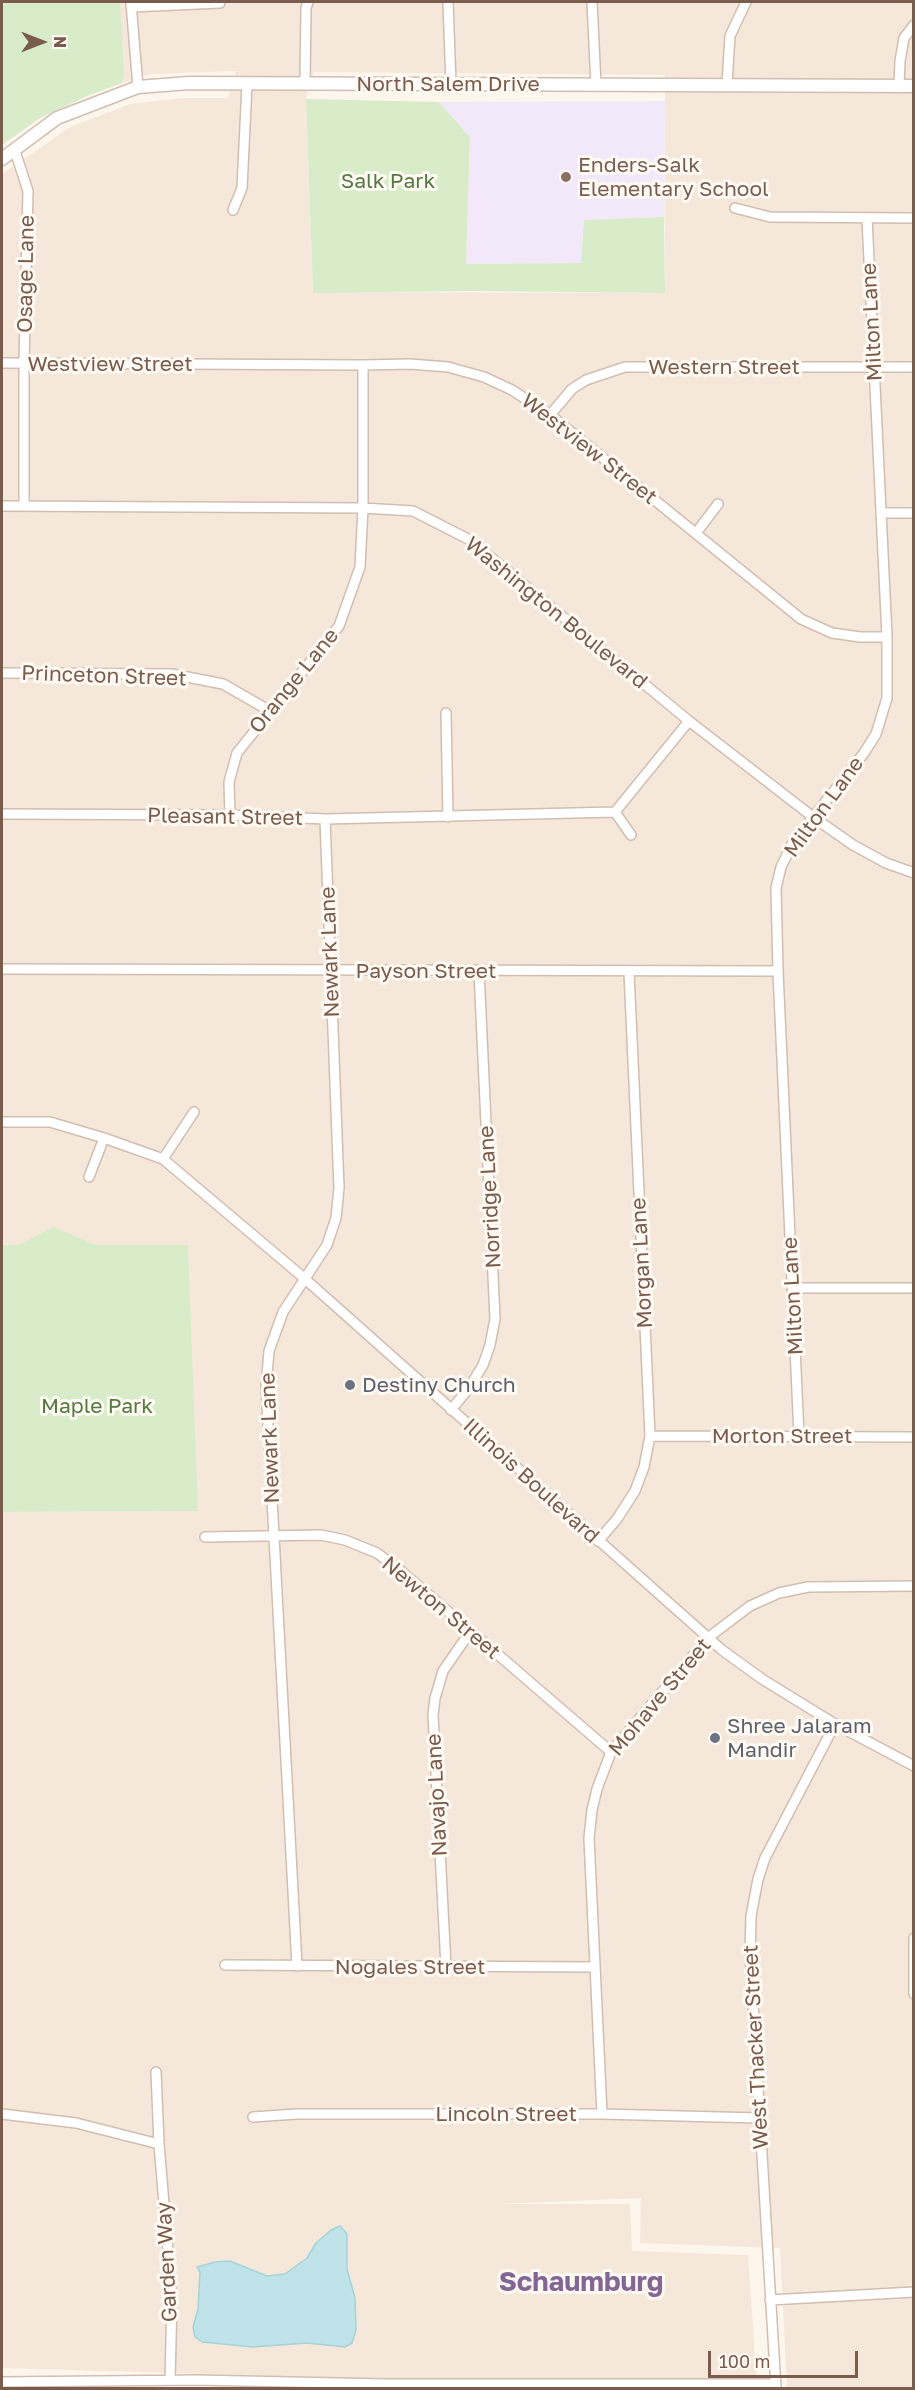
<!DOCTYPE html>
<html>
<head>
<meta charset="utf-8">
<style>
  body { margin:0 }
  #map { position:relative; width:915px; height:2390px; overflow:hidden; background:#fdf6ec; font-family:"Golos Text",sans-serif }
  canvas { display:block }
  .frame { position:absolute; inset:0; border:3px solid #7a5c4d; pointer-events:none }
  .north { position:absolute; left:12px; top:12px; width:60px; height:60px; -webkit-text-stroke:4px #fffaf3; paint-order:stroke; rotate:90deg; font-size:16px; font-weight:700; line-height:24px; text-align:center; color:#7a5c4d }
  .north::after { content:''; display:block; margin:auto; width:21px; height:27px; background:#7a5c4d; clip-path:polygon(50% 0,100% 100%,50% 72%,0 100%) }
  .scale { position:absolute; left:708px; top:2351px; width:150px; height:27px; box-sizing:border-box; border:3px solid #7a5c4d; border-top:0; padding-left:8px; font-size:18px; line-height:21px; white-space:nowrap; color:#7a5c4d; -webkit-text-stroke:4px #fffaf3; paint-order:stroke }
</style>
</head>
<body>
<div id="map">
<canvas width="915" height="2390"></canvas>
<div class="frame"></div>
<div class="north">N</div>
<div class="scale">100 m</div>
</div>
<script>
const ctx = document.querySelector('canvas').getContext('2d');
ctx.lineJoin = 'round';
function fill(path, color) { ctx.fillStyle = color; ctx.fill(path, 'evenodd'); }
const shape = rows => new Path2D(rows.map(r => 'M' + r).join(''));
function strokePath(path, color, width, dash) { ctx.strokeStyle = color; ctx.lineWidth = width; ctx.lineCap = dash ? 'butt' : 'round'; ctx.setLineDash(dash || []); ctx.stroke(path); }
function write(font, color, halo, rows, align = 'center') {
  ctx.font = font + ' "Golos Text",sans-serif'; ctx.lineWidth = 6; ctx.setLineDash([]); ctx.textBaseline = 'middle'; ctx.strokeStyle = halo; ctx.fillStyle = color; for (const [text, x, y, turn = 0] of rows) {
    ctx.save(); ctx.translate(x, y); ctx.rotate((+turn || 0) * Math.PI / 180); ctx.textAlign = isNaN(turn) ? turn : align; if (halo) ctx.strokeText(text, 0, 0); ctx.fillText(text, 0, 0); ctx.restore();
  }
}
fill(shape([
  [2,2,913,2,913,2388,787,2388,780,2248,640,2243,641,2198,496,2204,630,2204,632,2251,748,2255,757,2388,474,2388,473,2378,380,2379,2,2368,2,1512,197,1511,188,1246,2,1245,2,174,70,127,130,104,183,98,228,98,236,71,152,74,122,83,89,95,40,118,2,145],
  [314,72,665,75,665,293,313,292,306,99],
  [2,2387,93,2387,99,2388,2,2388]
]), '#f5e8da');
fill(shape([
  [665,101,664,217,584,220,581,263,466,264,470,137,439,102]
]), '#f3e8fa');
fill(shape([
  [2,2,120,2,124,73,122,83,89,95,40,118,2,145],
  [306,99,439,102,470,137,466,264,581,263,584,220,664,217,665,293,473,291,313,293],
  [54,1227,96,1245,188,1245,198,1511,2,1512,2,1245,19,1245]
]), '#d8ecc9');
const water = shape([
  [340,2226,347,2234,347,2269,355,2298,356,2330,352,2343,345,2347,307,2343,253,2347,202,2342,195,2337,193,2327,198,2309,200,2272,197,2267,215,2262,230,2261,267,2276,285,2274,307,2258,316,2243,331,2230,340,2226]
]);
fill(water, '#bfe3e8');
strokePath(water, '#a5d3da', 1.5);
const minor = shape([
  [448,2,451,84],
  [592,2,596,85],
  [131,3,138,87],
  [131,7,220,3],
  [305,83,306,8,308,2],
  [727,84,730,36,746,2],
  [899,86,900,61,904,38,914,25],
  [15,151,28,191,24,363,24,506],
  [735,208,770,217,914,218],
  [233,210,242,188,247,84],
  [2,363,363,365,410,364,448,367,484,377,512,390,550,415,801,619,832,633,860,637,887,637],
  [550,415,572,389,586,380,625,367,914,367],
  [2,506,363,508,413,511,470,540,689,721,813,817,853,845,886,863,914,873],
  [881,513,914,513],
  [696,533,718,504],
  [2,673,172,674,223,684,270,711],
  [446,713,448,817],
  [615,812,631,835],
  [2,814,230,815,325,819,615,812,689,721],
  [230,815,229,782,237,753,339,626,360,567,363,508,363,365],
  [2,969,778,971],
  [2,1122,50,1122,104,1138,163,1159,304,1278,722,1650,762,1679,835,1724,914,1766],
  [163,1159,194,1112],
  [89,1177,104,1138],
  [793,1288,914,1288],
  [451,1410,469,1388,483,1365,490,1345,495,1319,479,971],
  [650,1436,914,1437],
  [799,1436,778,971,776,888,781,867,792,844,864,753,876,734,887,698,887,637,867,218],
  [205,1537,321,1535,345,1540,377,1553,401,1571,611,1752],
  [598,1541,617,1519,635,1491,644,1467,650,1436,629,972],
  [914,1938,914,1994],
  [225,1965,595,1967],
  [297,1966,266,1387,269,1351,283,1312,327,1245,336,1218,339,1188,325,819],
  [446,1967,433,1715,435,1698,443,1671,470,1632],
  [156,2072,159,2144,172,2300,170,2380],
  [2,2114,76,2123,159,2144],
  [602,2114,589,1838,592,1810,597,1789,611,1752,709,1637,750,1606,779,1593,808,1587,914,1586],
  [253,2117,296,2114,602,2114,759,2118],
  [770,2300,914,2292],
  [2,2382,197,2380,384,2384,776,2384],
  [776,2388,750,1954,751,1916,758,1879,765,1858,835,1724]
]);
const tertiary = shape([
  [2,159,57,118,138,87,189,83,914,86]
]);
strokePath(minor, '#d1beb0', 12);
strokePath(tertiary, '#d1beb0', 15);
strokePath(minor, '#fff', 9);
strokePath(tertiary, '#fff', 12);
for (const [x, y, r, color] of [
  [566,177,6,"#8d6e63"],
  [350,1385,6,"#6b7280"],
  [715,1738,6,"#6b7280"]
]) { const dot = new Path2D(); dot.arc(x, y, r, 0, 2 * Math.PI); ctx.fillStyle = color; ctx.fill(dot); strokePath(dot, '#fffaf3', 2); }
write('21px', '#7a5c4d', '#fffaf3', [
  ["North Salem Drive",448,84],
  ["Osage Lane",26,274,-89],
  ["Milton Lane",872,322,-93],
  ["Westview Street",110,364],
  ["Western Street",724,367],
  ["Westview Street",589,449,38],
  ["Washington Boulevard",556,613,39],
  ["Princeton Street",104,676,2],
  ["Orange Lane",294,681,-51],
  ["Milton Lane",824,807,-54],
  ["Pleasant Street",225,817,1],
  ["Newark Lane",330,952,-92],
  ["Payson Street",426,971],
  ["Norridge Lane",490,1197,-93],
  ["Morgan Lane",642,1263,-93],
  ["Milton Lane",793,1296,-93],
  ["Morton Street",782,1436],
  ["Newark Lane",270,1438,-92],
  ["Illinois Boulevard",531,1481,42],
  ["Newton Street",441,1608,40],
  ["Mohave Street",660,1697,-50],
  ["Navajo Lane",437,1795,-93],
  ["Nogales Street",410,1967],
  ["West Thacker Street",756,2047,-93],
  ["Lincoln Street",506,2114],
  ["Garden Way",167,2262,-93]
]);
write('21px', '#785e54', '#fffaf3', [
  ["Enders-Salk",578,165],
  ["Elementary School",578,189]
], 'left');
write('21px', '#537a41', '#fffaf3', [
  ["Salk Park",388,181],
  ["Maple Park",97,1406]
]);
write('21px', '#5b616d', '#fffaf3', [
  ["Destiny Church",362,1385],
  ["Shree Jalaram",727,1726],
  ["Mandir",727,1750]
], 'left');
write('bold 27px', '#846695', '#fffaf3', [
  ["Schaumburg",581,2282]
]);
</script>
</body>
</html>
